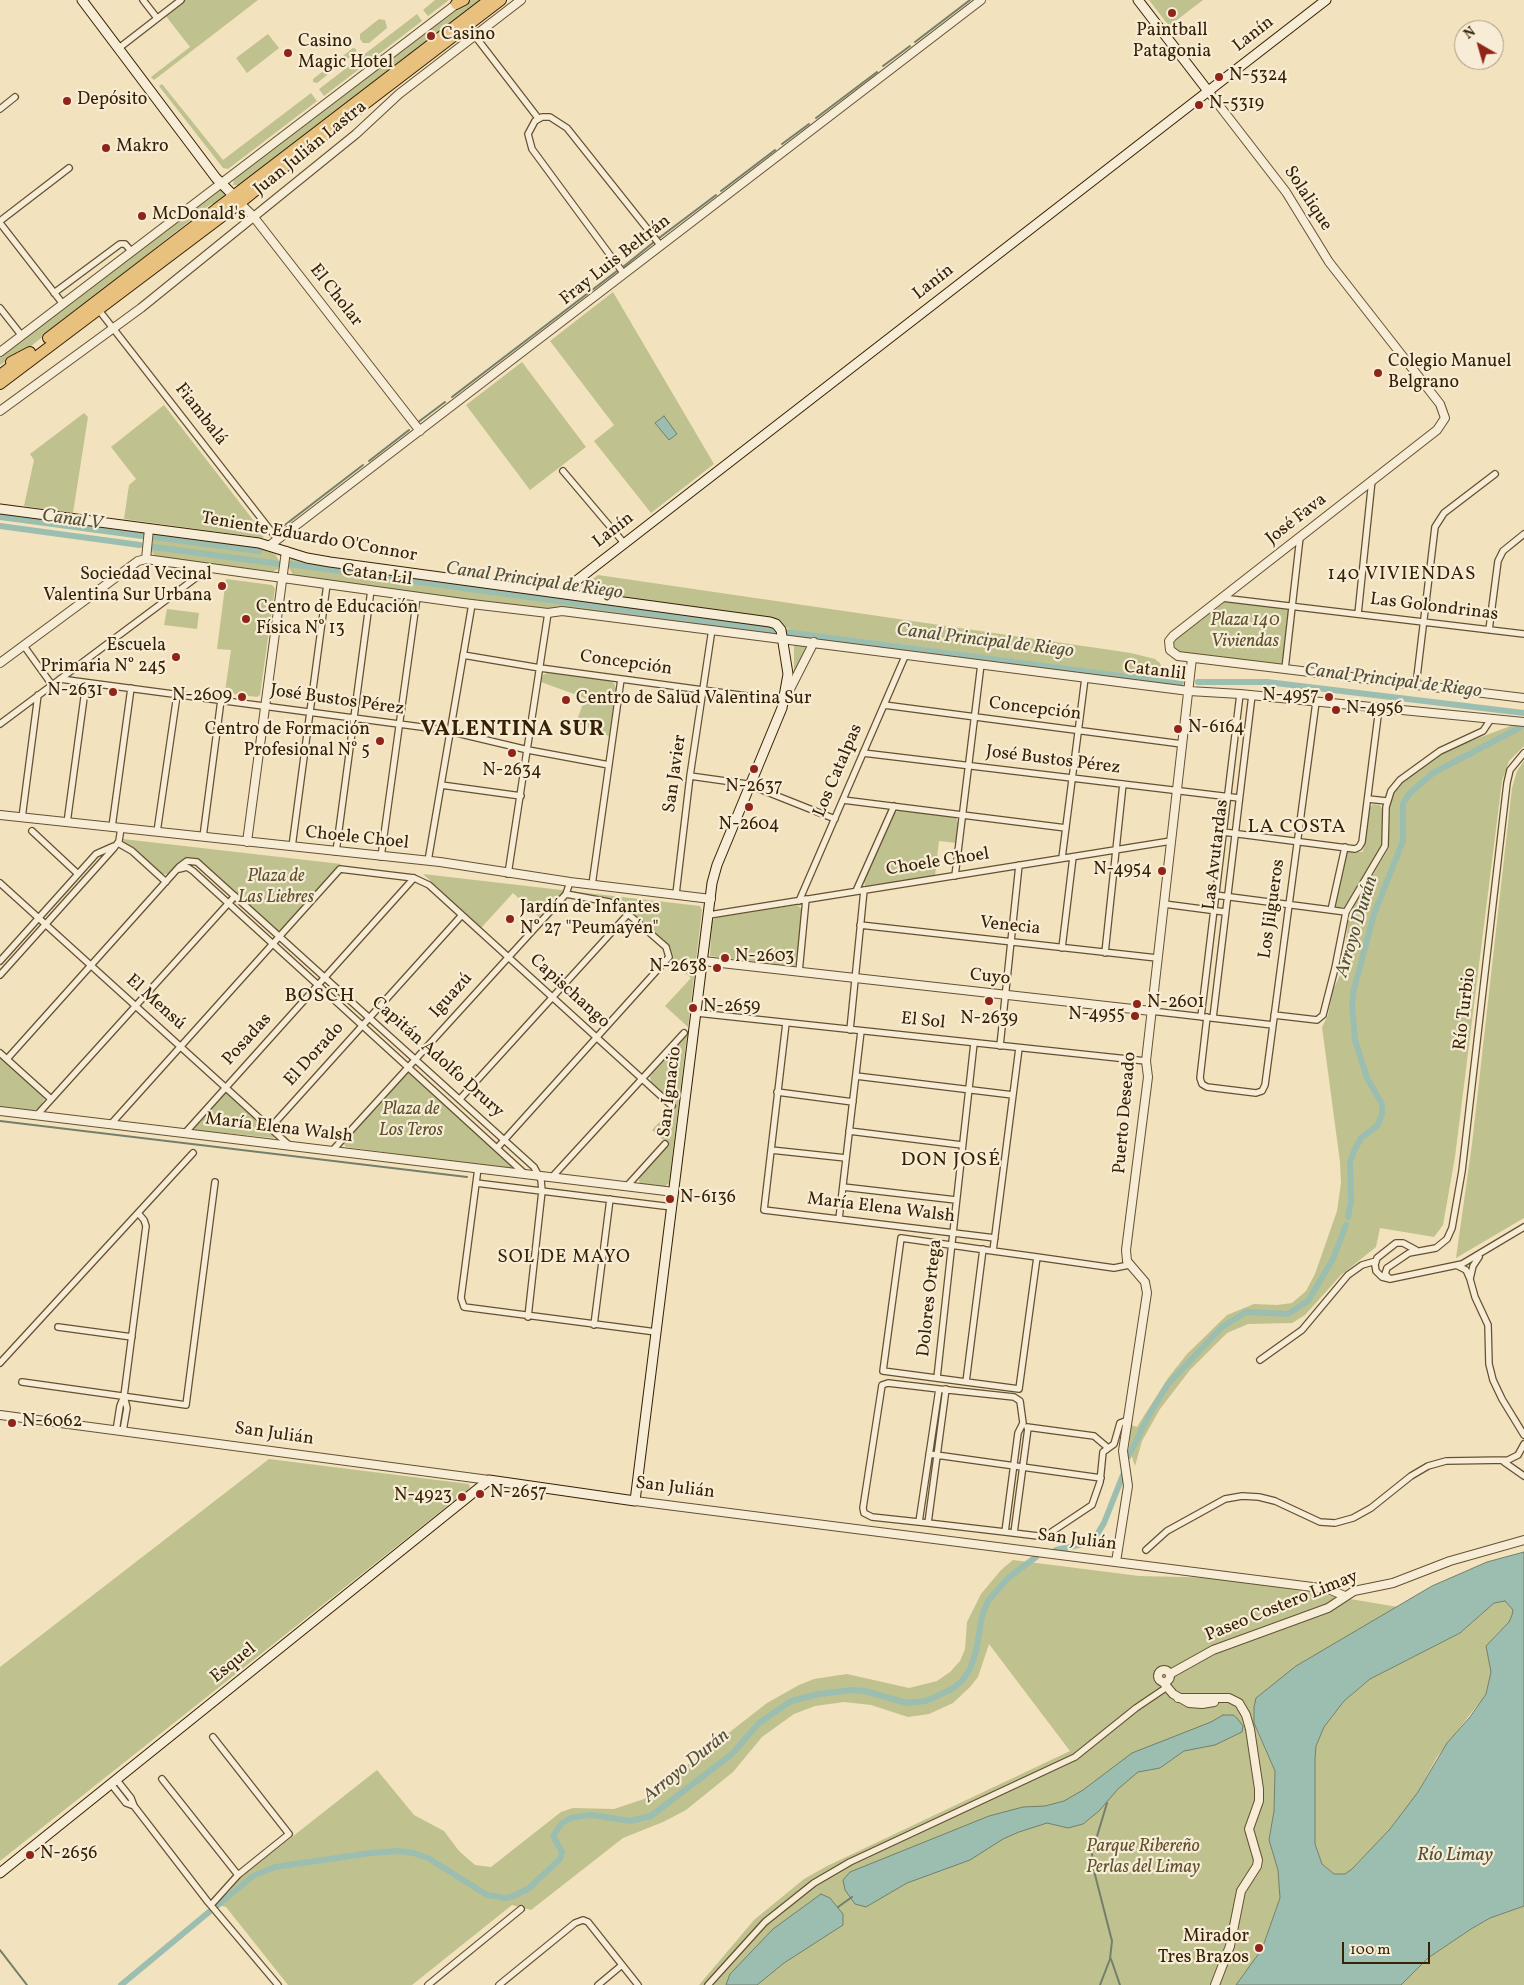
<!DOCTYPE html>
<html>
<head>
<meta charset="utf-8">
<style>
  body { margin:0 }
  #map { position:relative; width:1524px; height:1985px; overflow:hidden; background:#f2e2be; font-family:Vollkorn,serif }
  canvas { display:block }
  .north { position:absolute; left:1454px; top:20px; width:50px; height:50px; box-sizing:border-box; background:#f7ecd5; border:1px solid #aa9b81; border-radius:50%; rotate:322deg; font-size:14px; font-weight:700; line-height:20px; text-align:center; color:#362104 }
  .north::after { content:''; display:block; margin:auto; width:18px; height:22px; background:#8f2418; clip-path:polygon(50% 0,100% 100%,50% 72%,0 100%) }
  .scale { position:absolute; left:1342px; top:1942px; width:88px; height:22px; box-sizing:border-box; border:2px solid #362104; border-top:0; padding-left:6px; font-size:15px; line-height:18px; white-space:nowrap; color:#362104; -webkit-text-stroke:4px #f7ecd5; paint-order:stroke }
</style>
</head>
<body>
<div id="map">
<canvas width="1524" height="1985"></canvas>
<div class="north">N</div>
<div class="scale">100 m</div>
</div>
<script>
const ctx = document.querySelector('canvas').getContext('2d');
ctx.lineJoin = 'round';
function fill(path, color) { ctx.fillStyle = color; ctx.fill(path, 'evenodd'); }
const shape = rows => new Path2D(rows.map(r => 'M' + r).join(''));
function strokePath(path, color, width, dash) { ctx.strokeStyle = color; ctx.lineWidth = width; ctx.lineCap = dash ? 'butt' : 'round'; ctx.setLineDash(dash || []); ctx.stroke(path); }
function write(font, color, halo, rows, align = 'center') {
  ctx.font = font + ' Vollkorn,serif'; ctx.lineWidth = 4.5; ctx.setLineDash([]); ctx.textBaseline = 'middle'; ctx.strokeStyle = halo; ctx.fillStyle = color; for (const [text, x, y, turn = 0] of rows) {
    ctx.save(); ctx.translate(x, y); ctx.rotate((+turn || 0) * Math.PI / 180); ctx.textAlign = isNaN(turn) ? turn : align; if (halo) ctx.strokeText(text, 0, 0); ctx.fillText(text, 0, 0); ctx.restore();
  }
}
fill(shape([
  [185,0,258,0,154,80,151,77,190,47,165,15],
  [435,0,449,0,428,16,423,10],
  [469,0,480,0,240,185,233,185,234,178],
  [1149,0,1203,0,1169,26],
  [417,14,422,21,324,96,319,89],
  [379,19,385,20,387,28,369,43,363,43,360,39,360,34],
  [268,34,279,48,247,73,236,58],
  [353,48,356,49,356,52,317,83,313,82,313,79],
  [162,84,223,160,311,93,317,101,228,169,223,168,159,86],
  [219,190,222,190,225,196,216,205,211,204,26,350,0,365,0,356],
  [613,292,714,464,651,513,594,441,614,425,550,341],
  [522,362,586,447,530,490,466,405],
  [164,405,264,534,263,538,124,519,129,485,136,479,111,447],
  [84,413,88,417,73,513,24,506,34,460,30,454],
  [156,533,260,547,276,555,280,564,278,569,272,572,156,557,151,551,154,535],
  [293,557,771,625,775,632,771,634,558,608,543,610,297,577,293,575,289,568,290,560],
  [598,575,1131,653,1155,659,1160,663,1163,672,1162,675,1155,678,791,630,769,618,588,592,586,584],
  [226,579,272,585,275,588,260,695,257,697,228,693,225,691,231,650,217,649],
  [1225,602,1288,609,1289,612,1284,659,1281,664,1182,654,1176,651,1174,644,1175,640],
  [167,609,199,613,197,629,164,625],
  [794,644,806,646,795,671,794,670],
  [547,673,609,681,614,683,616,689,609,736,576,723,585,698,541,682,543,675],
  [1513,725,1524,726,1524,746,1509,761,1502,781,1455,1157,1443,1225,1434,1237,1380,1228,1376,1247,1341,1275,1305,1315,1292,1323,1248,1324,1227,1333,1190,1370,1160,1409,1142,1441,1135,1466,1129,1448,1131,1425,1137,1427,1168,1378,1187,1354,1227,1315,1254,1304,1277,1305,1292,1303,1306,1291,1315,1274,1337,1211,1341,1183,1340,1162,1322,1027,1328,1015,1333,990,1342,971,1349,914,1389,848,1389,805,1391,797,1403,781,1447,750],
  [1524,761,1524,1218,1456,1258,1472,1144,1512,788,1517,771],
  [1373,804,1380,805,1383,811,1382,847,1345,907,1336,907,1334,906,1347,851,1363,852,1369,809],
  [900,810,956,818,958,823,956,843,939,841,935,876,865,886,864,881,894,813],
  [123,839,341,864,284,927,278,931,198,860,187,858,168,874,162,874,124,843],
  [423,874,700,906,702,910,688,1027,665,1006,691,978,671,961,673,955,670,947,622,904,572,894,556,900,539,917,513,893,481,928],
  [797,905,802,909,797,962,794,967,710,956,712,922,715,918],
  [687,1035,669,1183,663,1188,641,1185,639,1181,640,1176,669,1145,652,1130,676,1104,651,1082,650,1076],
  [0,1057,45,1098,39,1108,32,1111,0,1107],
  [406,1072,410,1072,513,1167,509,1169,346,1147,344,1144,346,1139],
  [226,1092,273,1134,274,1138,195,1130,194,1127],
  [269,1459,469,1484,470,1488,0,1861,0,1667],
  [1013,1560,1139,1576,1225,1578,1398,1607,1296,1666,1254,1707,1256,1729,1275,1771,1274,1811,1269,1840,1278,1870,1280,1898,1262,1949,1236,1985,699,1985,754,1920,804,1879,827,1866,1070,1751,989,1644,978,1677,970,1687,953,1703,929,1714,908,1717,871,1705,844,1702,815,1706,794,1714,762,1737,733,1772,686,1810,663,1822,623,1838,531,1910,512,1905,412,1985,288,1985,226,1907,218,1905,240,1878,377,1770,414,1815,444,1831,459,1851,475,1865,491,1867,561,1812,573,1808,614,1809,644,1799,767,1703,799,1685,814,1679,847,1674,909,1688,937,1681,950,1672,960,1661,965,1649,967,1622,981,1594,1001,1570],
  [1506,1601,1513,1610,1512,1615,1509,1622,1486,1646,1491,1672,1486,1694,1437,1757,1418,1792,1390,1829,1352,1869,1346,1874,1334,1874,1322,1864,1315,1844,1315,1759,1316,1746,1324,1727,1344,1701,1370,1679,1460,1633,1494,1603],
  [1524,1906,1524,1985,1401,1985,1428,1958,1471,1929,1490,1918]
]), '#bfc28e');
const water = shape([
  [664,416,677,434,669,440,655,423,664,416],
  [1524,1552,1524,1906,1490,1918,1471,1929,1428,1958,1401,1985,1236,1985,1262,1949,1280,1898,1278,1870,1269,1840,1274,1811,1275,1771,1254,1723,1254,1707,1256,1698,1296,1666,1432,1586,1487,1562,1524,1552],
  [1505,1601,1513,1610,1512,1615,1509,1622,1486,1646,1491,1672,1486,1694,1470,1717,1447,1743,1418,1792,1390,1829,1352,1869,1345,1874,1334,1874,1322,1864,1315,1844,1315,1759,1316,1746,1324,1727,1344,1701,1370,1679,1460,1633,1494,1603,1505,1601],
  [1223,1715,1233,1715,1237,1718,1243,1726,1242,1732,1215,1745,1184,1751,1160,1768,1138,1772,1118,1789,1099,1811,1083,1824,1068,1828,1047,1823,1019,1832,1003,1839,970,1860,907,1883,866,1907,855,1904,845,1890,843,1880,850,1872,989,1816,1023,1807,1045,1806,1064,1801,1083,1790,1132,1753,1211,1722,1223,1715],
  [821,1894,830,1898,843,1914,843,1925,784,1963,757,1985,726,1985,730,1974,773,1929,821,1894]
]);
fill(water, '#9bbeb0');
strokePath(water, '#737f6b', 1);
strokePath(shape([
  [915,42,970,0],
  [883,66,910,46],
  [816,118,877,72],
  [782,144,809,124],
  [721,191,775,150],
  [659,238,716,195],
  [623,267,654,242],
  [452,397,617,271],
  [417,423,445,402],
  [369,461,409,430],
  [277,531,363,465],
  [0,1121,467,1177],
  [838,1907,852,1897],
  [0,1950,27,1985],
  [1111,1959,1120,1985],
  [1100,1985,1110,1959,1112,1941,1093,1867,1092,1853,1107,1803]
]), '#737f6b', 2);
strokePath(shape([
  [0,517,142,536],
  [0,526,140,545],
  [154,537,259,551],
  [154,547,280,564],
  [289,564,775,631],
  [786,632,1159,681,1181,682],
  [1198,682,1267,682,1524,713],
  [1348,1217,1351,1201,1350,1162,1354,1151,1361,1138,1378,1125,1382,1114,1382,1104,1367,1078,1355,1040,1352,1005,1354,989,1374,914,1403,841,1403,804,1409,794,1433,773,1521,727],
  [1128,1457,1149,1415,1168,1384,1222,1327,1246,1312,1288,1314,1308,1301,1333,1259,1346,1225],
  [1056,1550,1083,1544,1098,1533,1104,1523,1123,1475],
  [218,1905,253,1876,275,1867,371,1853,399,1851,413,1853,428,1858,487,1895,506,1898,514,1896,529,1888,560,1859,562,1852,553,1836,562,1823,571,1818,581,1816,592,1815,630,1821,651,1816,732,1754,759,1723,791,1701,819,1694,852,1690,865,1691,907,1703,926,1701,952,1689,962,1681,970,1669,976,1652,982,1616,988,1601,1008,1578,1036,1557],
  [121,1985,209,1912]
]), '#9bbeb0', 6);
const minor = shape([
  [143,0,157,18],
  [475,36,538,118],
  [119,48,181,0],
  [0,109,15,97],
  [0,221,69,168],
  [0,223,63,304],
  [624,274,532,149,528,134,535,121,542,117,550,117,567,128,661,246],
  [54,293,120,244,125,244,132,252],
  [0,308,22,336],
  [98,309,278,540],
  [563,471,624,543],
  [1222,598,1524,634],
  [1358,614,1372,480],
  [1489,630,1498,561,1503,551,1524,534],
  [24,646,52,685],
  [463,655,540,668,784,701],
  [1285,669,1300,537],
  [60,679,444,730,528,750,609,765],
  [1416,685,1435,527,1444,513,1495,474],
  [884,705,1182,744],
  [0,724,209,568],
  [863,753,1239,798],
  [690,776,747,784,835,819],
  [441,785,521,796],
  [1368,799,1387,801],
  [843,800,1066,828],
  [22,818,38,695],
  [67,823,86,683],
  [112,827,131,688],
  [32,831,78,874],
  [157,832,177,695],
  [1223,832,1355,849,1359,847,1362,842,1379,708],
  [203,837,221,700],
  [118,843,132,851,166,882],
  [292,847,327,584],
  [336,852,371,590],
  [381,857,417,597],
  [1062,858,1085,678],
  [428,861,472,604],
  [179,869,187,867,193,871,525,1174],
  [508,874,548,613],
  [955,876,981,664],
  [0,883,290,1146],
  [592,885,621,679],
  [856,891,894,806],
  [676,894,690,776,712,629],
  [1215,895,1346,912],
  [799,901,906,654],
  [1164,904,1225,912],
  [1331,910,1345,847],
  [709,915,1171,841],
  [860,925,1157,958],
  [1062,948,1073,857],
  [1105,953,1123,784],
  [0,961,96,854,114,846],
  [799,972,806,899],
  [0,975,114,848,119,841,121,828],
  [1151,1011,1273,1025],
  [697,1013,1146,1061],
  [1274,1015,1317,1020,1323,1015,1335,968,1346,912,1385,846,1386,807,1391,791,1400,780,1440,751,1483,731,1491,719],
  [1201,1017,1240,694],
  [1207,1017,1200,1078,1202,1084,1207,1087,1256,1093,1262,1091,1265,1085,1316,702],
  [1213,1018,1252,695],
  [786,1023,764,1210,995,1238],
  [850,1030,864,890],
  [1000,1046,1019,865],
  [0,1053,51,1099],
  [7,1059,179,867,187,861,197,862,534,1167,541,1180,542,1191,528,1317],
  [856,1076,1013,1095],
  [777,1092,853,1102],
  [460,1099,629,913],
  [37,1115,235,896],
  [111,1124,340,869,414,878,429,885,672,1106],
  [271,1127,462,915],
  [849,1131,962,1145],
  [185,1133,414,878],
  [497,1148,669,957,666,947,620,907,609,902,566,894],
  [771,1150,846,1158],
  [332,1151,566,894,570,882],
  [478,1168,461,1298,464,1307,656,1332],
  [552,1177,684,1033],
  [476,1183,672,1207],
  [627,1186,665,1144],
  [843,1187,956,1200],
  [839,1219,861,1031],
  [1416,1250,1403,1243,1396,1243,1377,1258,1375,1265,1376,1271,1382,1277,1390,1279,1462,1264,1524,1227],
  [993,1251,1019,1048],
  [1037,1257,1019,1389,883,1371,901,1238,993,1251,1037,1257,1114,1268,1129,1265],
  [1458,1266,1466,1270,1470,1279,1473,1266,1479,1257],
  [1390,1279,1385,1274,1387,1268,1409,1253,1436,1248,1447,1239,1452,1228,1462,1171,1507,783,1510,770,1524,753],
  [1470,1279,1475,1297,1488,1325,1489,1364,1493,1380,1502,1399,1524,1435],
  [594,1325,610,1199],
  [58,1327,132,1337],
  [1260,1360,1302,1330,1348,1275,1362,1265,1376,1261],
  [0,1363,193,1153],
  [937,1378,974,1043],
  [22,1382,186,1405,215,1182],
  [966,1382,983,1249],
  [1027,1427,1094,1436,1107,1447],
  [116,1431,120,1406,124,1396,146,1226,144,1220,138,1213],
  [123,1431,127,1408,124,1396],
  [929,1454,1101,1478],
  [1504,1462,1524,1476],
  [919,1522,939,1389],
  [928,1523,946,1389],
  [1005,1532,1018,1433,1023,1423,1020,1401,1014,1397,939,1389,888,1383,882,1385,863,1508,864,1513,872,1517,928,1523,1005,1532,1038,1536,1047,1535,1092,1505,1100,1482,1103,1452,1114,1444,1120,1423,1128,1420],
  [1014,1533,1028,1428],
  [1146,1550,1167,1531,1225,1499,1242,1496,1259,1497,1275,1501,1320,1522,1335,1523,1353,1518,1371,1508,1411,1476,1428,1466,1446,1461,1508,1460,1518,1455,1524,1444],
  [116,1779,131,1798,134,1806,208,1902,278,1985],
  [162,1779,238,1875],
  [111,1784,126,1803,134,1806],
  [211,1905,238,1875,289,1834,213,1737],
  [428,1985,521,1909],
  [499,1985,575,1923,583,1920,588,1922,638,1985],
  [598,1985,622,1965],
  [708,1985,765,1922,814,1883,850,1862,1075,1757,1136,1708,1167,1687]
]);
const tertiary = shape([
  [1208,91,1286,192,1329,262,1440,404,1445,418,1437,430,1173,636,1169,641,1170,650,1178,656,1524,698],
  [240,203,253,216,420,431],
  [0,352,459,2],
  [0,411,141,308,356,134,399,94,521,0],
  [269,546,981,0],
  [146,559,149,529],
  [0,663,138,561,146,559,463,603,548,613,562,611,1189,691,1240,694,1524,722],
  [785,699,814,642],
  [0,815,440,862,570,882,711,899],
  [247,842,286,551],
  [703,961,1151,1011],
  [0,1111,674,1192],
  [0,1415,489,1480],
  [635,1501,1328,1589,1345,1596],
  [1116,1562,1128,1486,1123,1451,1147,1293,1145,1282,1127,1261,1126,1250,1148,1077,1146,1061,1192,658],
  '1158 1676a6 6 0 1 1 12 0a6 6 0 1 1-12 0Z',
  [1170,1674,1213,1650,1328,1608,1354,1591,1393,1583,1450,1561,1524,1540],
  [1163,1682,1173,1694,1189,1703,1202,1704,1214,1702],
  [1178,1698,1229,1698,1239,1703,1246,1715,1250,1729,1259,1789,1259,1801,1249,1829,1258,1860,1257,1866,1241,1891,1230,1946,1215,1985]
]);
const secondary = shape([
  [82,0,216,178,238,200],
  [1138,0,1208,91],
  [0,509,259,543,307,558,330,562,770,622,776,624,781,630,788,674,782,708,717,865,712,883,635,1501,489,1480,0,1873],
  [565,594,576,581,1326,0]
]);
const trunk = shape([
  [456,4,464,0],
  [48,338,489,0],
  [11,362,30,352],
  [0,375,17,362],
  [0,384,240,203,314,143,501,0]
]);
strokePath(minor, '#655132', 8);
strokePath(tertiary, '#655132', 10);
strokePath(secondary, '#362104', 11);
strokePath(trunk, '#362104', 12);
strokePath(minor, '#f7ecd5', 5.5);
strokePath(tertiary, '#f7ecd5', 8);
strokePath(secondary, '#f7ecd5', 9);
strokePath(trunk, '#e9c17f', 10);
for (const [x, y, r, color] of [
  [1172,13,5,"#8f2418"],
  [431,36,5,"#8f2418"],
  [288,53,5,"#8f2418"],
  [1219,77,5,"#8f2418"],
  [67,101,5,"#8f2418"],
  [1199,105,5,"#8f2418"],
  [106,148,5,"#8f2418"],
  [142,216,5,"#8f2418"],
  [1378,373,5,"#8f2418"],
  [222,586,5,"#8f2418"],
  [246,619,5,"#8f2418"],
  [176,657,5,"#8f2418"],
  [113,692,5,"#8f2418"],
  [242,697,5,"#8f2418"],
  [1329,697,5,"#8f2418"],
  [566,700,5,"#8f2418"],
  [1336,710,5,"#8f2418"],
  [1178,729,5,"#8f2418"],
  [380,741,5,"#8f2418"],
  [512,753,5,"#8f2418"],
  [754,769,5,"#8f2418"],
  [749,807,5,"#8f2418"],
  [1162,871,5,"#8f2418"],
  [510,919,5,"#8f2418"],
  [725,958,5,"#8f2418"],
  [717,968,5,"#8f2418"],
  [989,1001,5,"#8f2418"],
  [1137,1004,5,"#8f2418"],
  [693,1008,5,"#8f2418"],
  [1135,1016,5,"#8f2418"],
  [670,1199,5,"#8f2418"],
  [12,1423,5,"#8f2418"],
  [480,1494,5,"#8f2418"],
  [462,1497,5,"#8f2418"],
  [30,1855,5,"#8f2418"],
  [1259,1948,5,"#8f2418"]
]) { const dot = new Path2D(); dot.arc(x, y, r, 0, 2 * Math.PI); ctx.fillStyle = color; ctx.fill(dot); strokePath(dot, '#f7ecd5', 2); }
write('18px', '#362104', '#f7ecd5', [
  ["Paintball",1172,32,"center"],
  ["Patagonia",1172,53,"center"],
  ["Casino",441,36],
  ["Casino",298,43],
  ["Magic Hotel",298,64],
  ["N-5324",1229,77],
  ["Depósito",77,101],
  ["N-5319",1209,105],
  ["Makro",116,148],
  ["McDonald's",152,216],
  ["Colegio Manuel",1388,363],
  ["Belgrano",1388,384],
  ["Sociedad Vecinal",212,576,"right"],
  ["Valentina Sur Urbana",212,597,"right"],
  ["Centro de Educación",256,609],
  ["Física N° 13",256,630],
  ["Escuela",166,647,"right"],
  ["Primaria N° 245",166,668,"right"],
  ["N-2631",103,692,"right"],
  ["N-2609",232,697,"right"],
  ["N-4957",1319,697,"right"],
  ["Centro de Salud Valentina Sur",576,700],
  ["N-4956",1346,710],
  ["N-6164",1188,729],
  ["Centro de Formación",370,731,"right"],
  ["Profesional N° 5",370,752,"right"],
  ["N-2634",512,772,"center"],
  ["N-2637",754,788,"center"],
  ["N-2604",749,826,"center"],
  ["N-4954",1152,871,"right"],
  ["Jardín de Infantes",520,909],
  ["N° 27 \"Peumayén\"",520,930],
  ["N-2603",735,958],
  ["N-2638",707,968,"right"],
  ["N-2601",1147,1004],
  ["N-2659",703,1008],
  ["N-4955",1125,1016,"right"],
  ["N-2639",989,1020,"center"],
  ["N-6136",680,1199],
  ["N-6062",22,1423],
  ["N-2657",490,1494],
  ["N-4923",452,1497,"right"],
  ["N-2656",40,1855],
  ["Mirador",1249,1938,"right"],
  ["Tres Brazos",1249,1959,"right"]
], 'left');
write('18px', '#362104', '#f7ecd5', [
  ["Lanín",1254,35,-38],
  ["Juan Julián Lastra",311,149,-39],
  ["Solalique",1307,199,57],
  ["Fray Luis Beltrán",616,261,-38],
  ["Lanín",934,283,-38],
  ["El Cholar",335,296,52],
  ["Fiambalá",200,415,52],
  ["José Fava",1297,520,-38],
  ["Lanín",614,531,-38],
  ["Teniente Eduardo O'Connor",309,538,10],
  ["Catan Lil",377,576,8],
  ["Las Golondrinas",1434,608,7],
  ["Concepción",626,664,8],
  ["Catanlil",1155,672,7],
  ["José Bustos Pérez",337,701,8],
  ["Concepción",1035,710,7],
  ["José Bustos Pérez",1053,761,7],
  ["Los Catalpas",839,771,-67],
  ["San Javier",676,774,-82],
  ["Choele Choel",357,839,6],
  ["Las Avutardas",1217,855,-83],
  ["Choele Choel",938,863,-9],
  ["Los Jilgueros",1273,909,-82],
  ["Venecia",1010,927,6],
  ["Cuyo",990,978,6],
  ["Capischango",569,992,42],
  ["Iguazú",452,996,-48],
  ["El Mensú",155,1003,42],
  ["Río Turbio",1466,1009,-83],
  ["El Sol",923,1022,6],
  ["Posadas",248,1040,-48],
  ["El Dorado",315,1055,-48],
  ["Capitán Adolfo Drury",437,1058,42],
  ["San Ignacio",671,1092,-83],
  ["Puerto Deseado",1126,1113,-85],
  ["María Elena Walsh",279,1129,7],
  ["María Elena Walsh",881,1209,7],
  ["Dolores Ortega",931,1298,-84],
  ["San Julián",274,1435,8],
  ["San Julián",675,1489,7],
  ["San Julián",1077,1541,7],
  ["Paseo Costero Limay",1282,1607,-22],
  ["Esquel",234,1664,-39]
]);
write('italic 18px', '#5f512d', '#f7ecd5', [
  ["Plaza 140",1245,622],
  ["Viviendas",1245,643],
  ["Plaza de",276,878],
  ["Las Liebres",276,899],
  ["Plaza de",411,1111],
  ["Los Teros",411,1132],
  ["Parque Ribereño",1143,1848],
  ["Perlas del Limay",1143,1869]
]);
write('italic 19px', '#545038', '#f7ecd5', [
  ["Canal V",72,521,8],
  ["Canal Principal de Riego",534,582,8],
  ["Canal Principal de Riego",985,642,7],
  ["Canal Principal de Riego",1393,682,7],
  ["Arroyo Durán",1358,927,-73],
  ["Arroyo Durán",687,1767,-39],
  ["Río Limay",1455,1857]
]);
ctx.letterSpacing = '1px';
write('19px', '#362104', '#f7ecd5', [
  ["140 VIVIENDAS",1402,576],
  ["SOL DE MAYO",564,1259]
]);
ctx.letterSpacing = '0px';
ctx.letterSpacing = '1px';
write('20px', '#362104', '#f7ecd5', [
  ["LA COSTA",1297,828],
  ["BOSCH",320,997],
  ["DON JOSÉ",951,1161]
]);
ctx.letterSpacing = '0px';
ctx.letterSpacing = '1px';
write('bold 22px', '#362104', '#f7ecd5', [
  ["VALENTINA SUR",513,731]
]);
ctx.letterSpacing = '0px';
</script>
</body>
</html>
